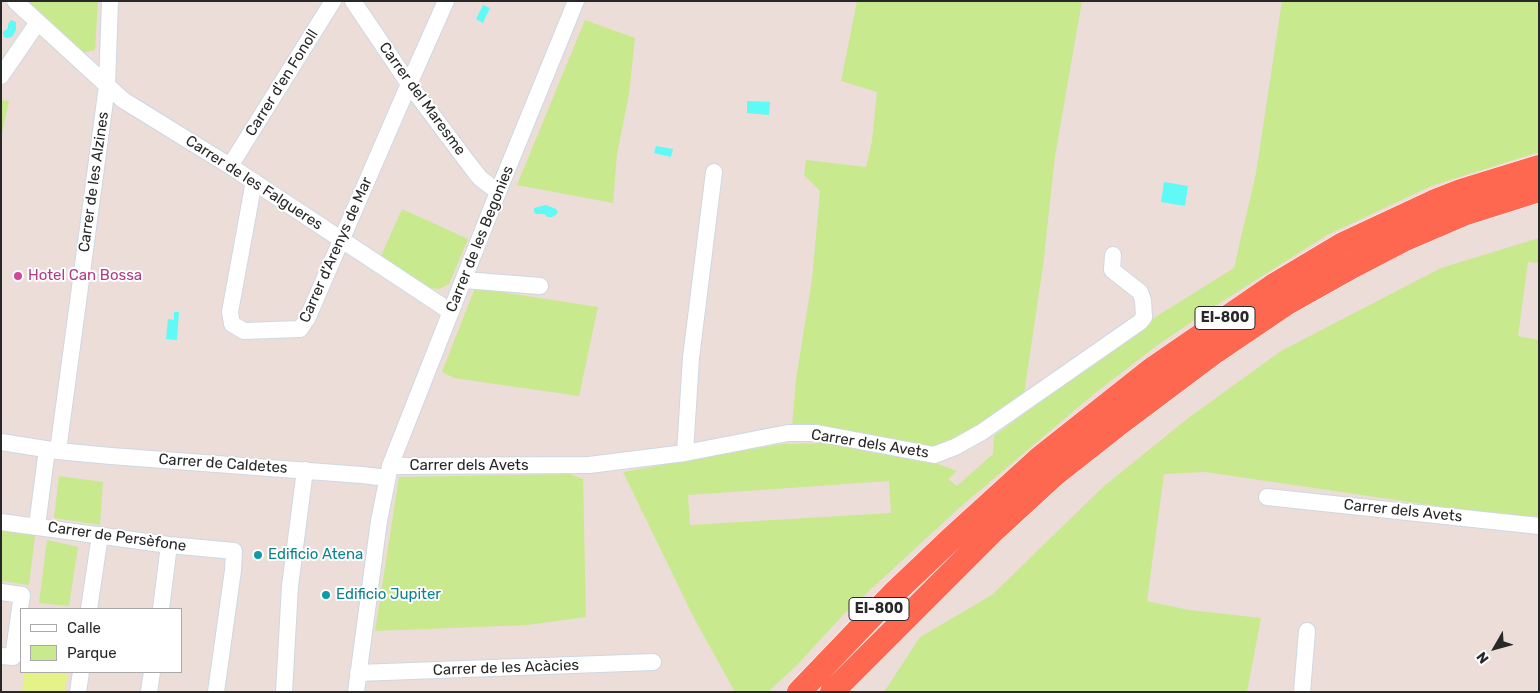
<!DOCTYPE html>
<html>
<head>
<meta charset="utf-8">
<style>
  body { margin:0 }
  #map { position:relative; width:1540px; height:693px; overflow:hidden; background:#ecddd8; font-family:Rubik,sans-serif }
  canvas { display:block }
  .frame { position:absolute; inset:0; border:2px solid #282828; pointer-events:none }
  .legend { position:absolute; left:20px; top:608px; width:162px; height:65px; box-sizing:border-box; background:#fff; border:1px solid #a9a9a9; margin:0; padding:6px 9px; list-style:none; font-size:15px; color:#282828 }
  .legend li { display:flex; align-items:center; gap:10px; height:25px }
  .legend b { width:25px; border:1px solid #a9a9a9 }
  .north { position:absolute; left:1470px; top:623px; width:50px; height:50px; -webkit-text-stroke:4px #fff; paint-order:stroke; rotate:232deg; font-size:14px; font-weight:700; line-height:20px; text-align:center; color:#282828 }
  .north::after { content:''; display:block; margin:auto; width:18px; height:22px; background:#282828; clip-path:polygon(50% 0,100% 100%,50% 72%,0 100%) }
</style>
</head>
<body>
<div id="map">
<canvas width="1540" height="693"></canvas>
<div class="frame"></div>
<ul class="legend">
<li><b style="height:6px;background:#fff"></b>Calle</li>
<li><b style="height:14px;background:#c8e98e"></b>Parque</li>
</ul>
<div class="north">N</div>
</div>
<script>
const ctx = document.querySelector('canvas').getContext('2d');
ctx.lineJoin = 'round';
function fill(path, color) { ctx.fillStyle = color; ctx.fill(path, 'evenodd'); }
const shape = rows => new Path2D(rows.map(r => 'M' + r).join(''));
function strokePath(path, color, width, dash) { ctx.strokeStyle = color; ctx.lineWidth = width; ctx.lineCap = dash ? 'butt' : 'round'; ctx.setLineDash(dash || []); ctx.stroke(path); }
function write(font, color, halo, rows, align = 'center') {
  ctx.font = font + ' Rubik,sans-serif'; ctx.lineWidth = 4; ctx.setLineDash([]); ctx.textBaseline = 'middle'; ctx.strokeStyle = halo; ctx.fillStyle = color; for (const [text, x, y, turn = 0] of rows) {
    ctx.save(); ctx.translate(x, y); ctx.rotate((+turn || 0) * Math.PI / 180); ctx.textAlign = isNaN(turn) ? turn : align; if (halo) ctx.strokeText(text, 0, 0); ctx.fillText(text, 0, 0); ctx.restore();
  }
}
fill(shape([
  [31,1,98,1,95,50,82,53,29,7],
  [857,1,1082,1,1055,156,1043,266,1024,394,1008,408,950,443,925,448,844,429,792,428,796,379,812,280,820,191,804,175,806,160,866,167,872,141,877,92,841,81],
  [1282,1,1539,1,1539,152,1431,186,1327,235,1218,304,1159,344,1095,393,959,508,843,615,798,664,768,692,735,692,694,618,623,472,782,444,829,443,938,464,957,471,948,479,957,486,993,454,994,436,1157,316,1234,268,1256,173],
  [889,481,891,513,690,525,688,495],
  [585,20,635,38,629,94,617,154,613,203,517,185],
  [1,100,9,101,1,138],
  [402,209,468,239,449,284,439,289,429,288,381,256],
  [1539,238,1539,263,1528,262,1518,336,1539,340,1539,521,1205,472,1164,474,1147,601,1189,610,1261,618,1247,692,884,692,920,637,992,595,1103,487,1187,419,1281,351,1441,268],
  [475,288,598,307,579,396,454,378,442,372],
  [570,474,583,479,586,617,527,625,375,631,399,477],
  [59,476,103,482,100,525,54,518],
  [1,531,35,535,29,585,1,581],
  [47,540,78,547,69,606,39,603]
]), '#c8e98e');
fill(shape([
  [24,672,68,672,65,692,22,692]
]), '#e4f288');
fill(shape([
  [483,5,490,8,483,23,476,19],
  [11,20,16,22,16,30,12,37,7,38,4,37,3,32,8,28,8,24],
  [747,101,770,102,769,115,747,113],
  [656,146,673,149,671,157,654,153],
  [1164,182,1188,186,1185,206,1161,202],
  [546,205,556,209,558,212,556,215,552,217,548,217,544,214,536,214,534,212,534,208],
  [174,312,179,312,177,340,166,339,168,319,174,320]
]), '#5ffaf5');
const minor = shape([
  [15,1,123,100,230,166,451,312],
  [353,1,409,84,472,168,480,178,498,192],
  [1,76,38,22],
  [230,166,333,1],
  [254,181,230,312,232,324,244,331,300,329,307,319,409,84,446,1],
  [464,280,540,286],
  [1,442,58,451,111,456,362,475,387,478],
  [58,451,107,86,110,1],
  [685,453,691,358,714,172],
  [390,466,589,465,685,453,788,433,817,433,934,455,955,447,982,432,1140,322,1144,317,1143,300,1140,292,1112,270,1113,255],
  [1267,497,1539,526],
  [1,522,169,545,234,551,233,570,216,692],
  [37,526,47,449],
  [1,592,22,595,13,657,1,656],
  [89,609,100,535],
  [161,609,169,545],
  [358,673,653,662],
  [78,692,81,672],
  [149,692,152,672],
  [284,692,290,586,305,470],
  [356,692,379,521,390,466,498,192,576,1],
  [1302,692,1307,631]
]);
const highway = shape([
  [799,692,892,595,952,538,1040,458,1151,370,1276,284,1343,244,1433,202,1461,191,1539,167],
  [832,692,992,532,1055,474,1116,426,1216,351,1287,303,1353,266,1403,240,1466,213,1539,190]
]);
strokePath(minor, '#cdd8e3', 18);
strokePath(highway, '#fff', 25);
strokePath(minor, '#fff', 16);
strokePath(highway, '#ff6850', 24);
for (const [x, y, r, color] of [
  [18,276,5,"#d1479c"],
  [258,555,5,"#0f9aa8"],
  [326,595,5,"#0f9aa8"]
]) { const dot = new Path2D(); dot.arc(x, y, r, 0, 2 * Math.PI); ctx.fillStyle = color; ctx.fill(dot); strokePath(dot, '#fff', 2); }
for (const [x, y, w] of [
  [1225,318,60],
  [879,609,60]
]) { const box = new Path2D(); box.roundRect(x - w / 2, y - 11.5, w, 23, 4); ctx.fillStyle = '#fff'; ctx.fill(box); strokePath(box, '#282828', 1); }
write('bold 14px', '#282828', null, [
  ["EI-800",1225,318],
  ["EI-800",879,609]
]);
write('15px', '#282828', '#fff', [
  ["Carrer d'en Fonoll",282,83,-58],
  ["Carrer del Maresme",422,99,54],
  ["Carrer de les Alzines",94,182,-82],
  ["Carrer de les Falgueres",254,183,33],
  ["Carrer de les Begonies",480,239,-68],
  ["Carrer d'Arenys de Mar",336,250,-66],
  ["Carrer dels Avets",870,444,9],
  ["Carrer de Caldetes",223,464,4],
  ["Carrer dels Avets",469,466],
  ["Carrer dels Avets",1403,511,6],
  ["Carrer de Persèfone",117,537,8],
  ["Carrer de les Acàcies",506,668,-2]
]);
write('15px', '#b23c85', '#fff', [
  ["Hotel Can Bossa",28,276]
], 'left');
write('15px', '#0d838f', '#fff', [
  ["Edificio Atena",268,555],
  ["Edificio Jupiter",336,595]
], 'left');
</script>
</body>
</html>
